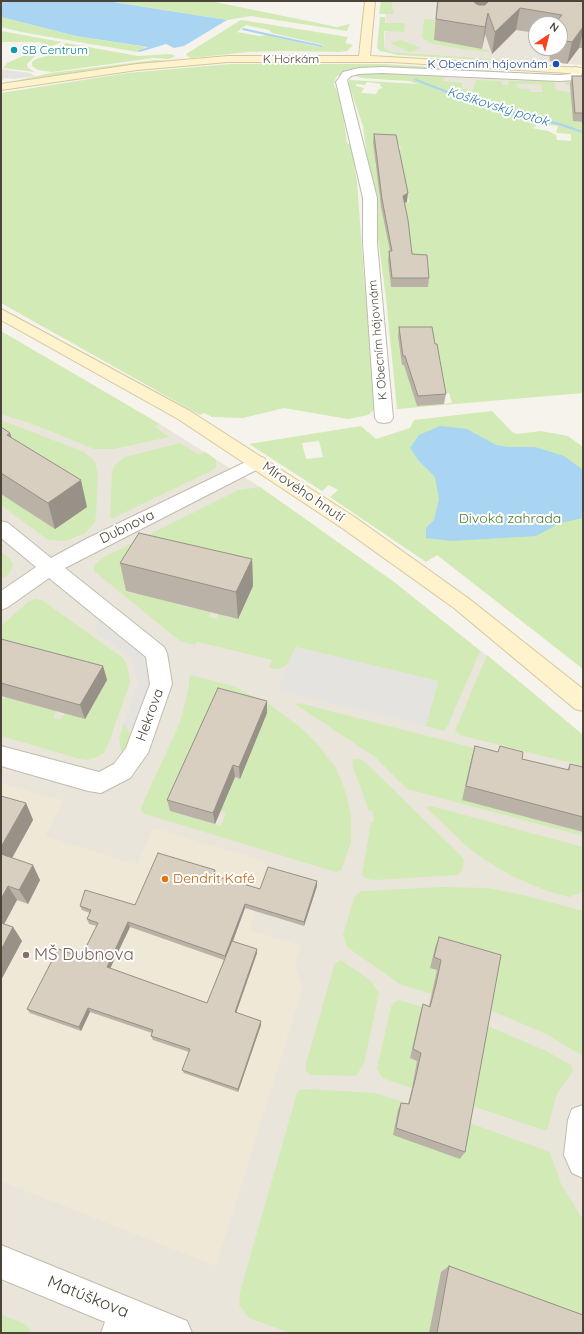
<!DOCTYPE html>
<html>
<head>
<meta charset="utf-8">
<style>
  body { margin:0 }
  #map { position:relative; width:584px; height:1334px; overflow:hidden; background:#f6f3ec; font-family:Quicksand,sans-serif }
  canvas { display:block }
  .frame { position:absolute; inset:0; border:2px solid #4b4439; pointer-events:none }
  .north { position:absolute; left:528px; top:16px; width:40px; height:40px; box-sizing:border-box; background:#fff; border:1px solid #b7b4b0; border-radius:50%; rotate:35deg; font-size:11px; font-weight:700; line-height:16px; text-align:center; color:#4b4439 }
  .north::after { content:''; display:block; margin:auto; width:14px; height:18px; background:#fc3f1d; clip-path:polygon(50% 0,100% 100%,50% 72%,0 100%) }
</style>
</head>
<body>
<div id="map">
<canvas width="584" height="1334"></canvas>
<div class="frame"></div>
<div class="north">N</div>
</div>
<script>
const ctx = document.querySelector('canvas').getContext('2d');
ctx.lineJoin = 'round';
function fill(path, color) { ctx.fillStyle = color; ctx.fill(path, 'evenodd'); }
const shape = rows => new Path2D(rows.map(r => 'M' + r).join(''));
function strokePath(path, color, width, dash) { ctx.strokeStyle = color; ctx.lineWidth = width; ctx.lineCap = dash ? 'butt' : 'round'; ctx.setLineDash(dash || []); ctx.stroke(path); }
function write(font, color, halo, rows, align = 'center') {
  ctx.font = font + ' Quicksand,sans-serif'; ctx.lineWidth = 4; ctx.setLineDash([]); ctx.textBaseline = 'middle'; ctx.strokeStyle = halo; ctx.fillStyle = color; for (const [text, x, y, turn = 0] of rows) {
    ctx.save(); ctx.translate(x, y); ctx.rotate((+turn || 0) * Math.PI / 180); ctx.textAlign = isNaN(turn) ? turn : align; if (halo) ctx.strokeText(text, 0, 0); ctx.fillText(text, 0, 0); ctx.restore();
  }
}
fill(shape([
  [389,1,583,1,583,65,392,52,384,48,386,7],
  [536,24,560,24,560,48,536,48],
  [445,75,583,79,583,126,488,103,443,81],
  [1,384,155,427,160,424,260,487,394,582,524,685,583,735,583,1333,1,1333]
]), '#eae5da');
fill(shape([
  [1,783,63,801,45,836,137,865,153,828,264,861,268,872,249,930,301,946,295,964,303,987,216,1266,1,1181]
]), '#efe8d6');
fill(shape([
  [108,1,210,1,337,27,350,24,347,31,251,16,227,20],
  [381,1,391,1,394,14,379,14],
  [1,17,76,36,146,47,137,52,21,32,1,27],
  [380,17,385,17,385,23,405,23,404,32,384,31,384,48,392,52,554,63,531,63,398,55,380,51,377,48],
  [424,19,436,20,434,40,489,50,488,52,461,49,433,44,422,38],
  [241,20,348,37,345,43,353,45,347,51,337,52,285,51,248,52,191,58,187,56,186,54],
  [246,25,269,30,272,33,324,45,319,47,268,35,259,36,237,32],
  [1,31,62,42,42,50,46,45,39,42,1,42],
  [401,40,421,48,410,52,390,43],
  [66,43,138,56,170,54,176,56,169,59,153,58,52,72,38,70,32,66,32,62,36,59,51,55,49,50],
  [34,51,40,51,27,64,28,68,35,72,3,68,7,63],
  [155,60,169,61,103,68,1,84,51,73],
  [231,64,384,64,561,75,364,68,348,71,336,77,334,84,347,120,344,122,347,143,351,145,357,181,364,277,372,358,374,410,368,415,348,419,284,408,243,418,212,417,204,413,200,415,1,303,1,93,128,73],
  [372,72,445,75,443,81,463,83,461,89,473,90,476,80,501,81,503,85,509,85,508,81,554,81,556,90,572,93,569,87,571,85,566,85,565,82,583,82,573,121,583,122,583,393,397,409,386,298,363,126,349,85,349,80,418,84,409,81,361,78,354,75],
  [367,82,381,84,380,86,383,88,379,89,376,94,361,93,364,88,356,86,356,84,365,85],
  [516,84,540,84,543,92,530,92,529,89,517,88],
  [541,124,558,126,556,133,571,134,571,141,557,140,556,135,548,131,532,128],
  [374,142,398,143,401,149,374,150,376,146],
  [375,163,400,163,389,173,377,173],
  [379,194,408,195,409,202,399,204,399,207,381,207],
  [449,393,452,403,417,406,414,396],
  [1,331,160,424,155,427,169,437,114,449,94,449,38,426,1,414],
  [492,411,512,432,517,434,541,431,568,436,583,447,583,669,437,555,426,562,330,497,338,490,329,485,322,491,249,444,361,426,376,439,410,428,414,420],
  [319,441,323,457,306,459,302,443],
  [1,420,84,452,95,462,98,475,96,514,95,522,85,533,66,541,48,540,1,505,1,489,11,500,55,529,1,448],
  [180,443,199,455,205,452,214,458,216,461,216,467,211,471,113,518,110,517,112,472,114,466,125,457],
  [260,487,394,582,480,651,448,725,444,731,426,726,438,681,296,647,289,662,284,667,277,669,269,668,272,660,215,646,197,642,195,645,180,641,94,571,94,566,102,558,239,490],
  [144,561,198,573,253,587,238,619,226,617,227,612,220,611,216,619,209,617,213,609,194,604,192,608,181,606,170,602,171,599,139,591,137,595,126,592],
  [1,552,9,558,13,564,11,571,4,578,1,577],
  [36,599,42,600,91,635,123,658,127,665,130,682,109,742,104,753,97,757,88,760,80,759,1,736,1,702,9,693,14,699,37,706,40,701,60,706,53,718,61,719,67,709,1,652,1,626,29,601],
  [487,655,583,735,583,766,460,735,455,731],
  [190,675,233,686,269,704,301,728,319,746,336,768,346,793,351,817,351,842,341,870,336,872,145,814,141,811,141,807,180,723,188,691],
  [250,756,240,779,235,777,220,811,226,813,221,826,170,811],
  [299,703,583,776,509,812,583,832,583,836,407,789,375,757,295,704],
  [124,723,134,742,122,756,119,738],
  [354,759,360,759,366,763,460,855,464,860,462,871,457,875,375,880,366,879,362,874,363,869,371,822,374,821,373,811,369,811,353,767,352,762],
  [431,806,583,847,583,892,569,897,547,891,514,877,485,860,465,845,426,807],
  [442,887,488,888,523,895,583,911,583,1056,546,1034,488,1009,495,966,430,968,437,970,432,994,400,984,347,947,343,935,354,898,358,893,362,891],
  [341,960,370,980,379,993,364,1063,356,1076,310,1075,306,1070,306,1064,334,966,337,962],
  [400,1000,428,1009,410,1058,417,1061,412,1088,382,1078,377,1068,391,1007,394,1002],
  [485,1025,544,1050,571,1065,573,1071,557,1094,547,1130,543,1130,470,1105],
  [306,1089,375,1093,467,1122,550,1152,561,1184,583,1220,583,1325,441,1272,429,1333,290,1333,249,1318,239,1305,240,1292,297,1093,300,1090],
  [1,1314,27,1325,31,1333,1,1333]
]), '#d2eab5');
fill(shape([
  [1,69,30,73,35,76,14,79,5,78,1,81],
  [98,614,147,652,153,687,134,742,124,723,138,683,131,658,96,632],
  [295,647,438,681,426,726,278,690]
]), '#e5e3e0');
fill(shape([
  [1,1,107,1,227,20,184,46,174,48,166,44,140,52,137,51,148,47,76,36,1,17],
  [440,426,467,429,496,445,509,447,535,447,564,456,583,470,583,518,560,523,536,536,451,541,426,538,426,528,434,520,439,499,435,477,418,460,410,448,419,435]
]), '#a9d4f2');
fill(shape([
  [243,28,321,45,323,46,321,47,242,30,243,28],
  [414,78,476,102,560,123,583,131,583,133,558,125,474,104,414,80,414,78]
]), '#a9d4f2');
const street = shape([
  [382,67,559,75,571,74,570,70,575,67,579,68,582,77,577,80,559,81,382,73,359,74,351,76,347,80,377,198,377,243,393,418,390,422,384,423,378,422,375,418,363,243,363,198,336,82,343,72,359,68,382,67],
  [258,456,264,458,267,462,264,466,65,568,164,647,167,653,172,684,148,753,130,778,101,793,88,791,1,766,1,746,99,772,114,764,126,748,150,684,146,657,49,578,8,607,1,610,1,591,36,567,1,538,1,521,8,523,51,558,86,539,258,456],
  [583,1105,583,1178,572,1173,564,1155,568,1120,572,1109,583,1105],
  [1,1245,187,1321,192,1333,101,1333,105,1322,1,1279,1,1245]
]);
const secondary = shape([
  [365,1,375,1,370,56,583,68,583,74,392,62,228,62,137,70,1,90,1,84,137,64,228,56,359,56,365,1],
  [1,309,190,411,356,518,468,598,583,689,583,711,575,709,454,608,342,528,178,419,1,320,1,309]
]);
strokePath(street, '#c2bbae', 2);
strokePath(secondary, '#d6c79b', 2);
fill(street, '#fff');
fill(secondary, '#fff3cd');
fill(shape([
  [437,1,583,1,583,48,579,48,567,64,550,61,548,48,560,48,560,24,536,24,536,33,516,30,492,54,485,34,482,49,434,40],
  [572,76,583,76,583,122,573,121,570,84],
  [374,134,407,202,404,203,412,254,429,278,428,287,391,287,388,260,389,251,390,251,381,207,373,142],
  [399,327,435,344,446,394,444,404,417,406,404,365,402,365,398,336],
  [1,427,10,433,12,438,87,507,55,529,1,494],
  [252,559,253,586,238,619,126,591,120,563],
  [1,639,103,666,107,680,85,719,1,696],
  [267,701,267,713,240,779,235,777,215,824,170,811,167,800],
  [475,746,498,752,500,746,522,759,567,770,570,764,583,767,583,832,462,800,471,760],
  [1,796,26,803,33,820,12,858,40,880,28,904,17,900,4,924,13,927,22,941,1,980],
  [216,875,215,876,260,889,317,886,304,926,245,908,233,941,257,953,236,1013,261,1021,261,1025,238,1092,184,1073,182,1070,189,1052,153,1040,151,1036,152,1033,90,1012,81,1031,30,1013,27,1009,81,957,97,926,89,924,87,919,90,913,82,910,80,906,135,905],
  [130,927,224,960,207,1003,110,968],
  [439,937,465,1152,460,1159,393,1135,398,1110,401,1103,408,1104,412,1088,417,1061,410,1058,420,1014,423,1004,429,1006,437,970,430,968,435,948],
  [449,1266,583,1333,429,1333,441,1272]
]), '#bab2a6');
fill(shape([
  [475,1,494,1,472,23,474,2],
  [520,8,516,30,492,54,495,32],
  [488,13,485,34,482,49,485,27],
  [583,27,583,31,579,48,567,64,572,42],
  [1,40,2,46,1,52],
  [408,193,407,202,402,204,403,196],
  [10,433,18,459,7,435],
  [81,480,87,507,55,529,48,503],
  [252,559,253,586,238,619,236,592],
  [103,666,107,680,85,719,80,705],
  [267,701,267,713,240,779,239,767],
  [233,765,235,777,215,824,213,813],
  [26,803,33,820,1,878,1,847],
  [33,865,40,880,28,904,19,890],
  [215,870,216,875,214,880,213,875],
  [317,881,317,886,304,926,304,922],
  [8,886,17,900,1,930,1,899],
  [245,904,245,908,226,960,225,956],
  [128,922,130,927,109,971,107,967],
  [13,927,22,941,1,980,1,950],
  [257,949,257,953,235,1016,235,1012],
  [88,1008,90,1012,81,1031,79,1027],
  [261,1021,261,1025,238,1092,238,1089]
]), '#979187');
const building = shape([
  [438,1,475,1,474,2,478,5,485,5,489,1,583,1,583,27,572,42,560,40,560,24,554,24,562,15,520,8,495,32,488,13,485,27,436,19,438,1],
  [572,76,583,76,583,113,575,113,572,76],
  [374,134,396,135,408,193,403,196,408,220,412,254,427,255,429,278,392,278,389,251,392,251,382,199,374,134],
  [399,327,432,327,435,344,437,344,446,394,418,396,405,356,403,356,399,327],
  [1,427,10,433,7,435,81,480,48,503,1,473,1,427],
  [139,533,252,559,236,592,120,563,139,533],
  [1,639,103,666,80,705,1,683,1,639],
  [218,688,267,701,239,767,233,765,213,813,167,800,218,688],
  [475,746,498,752,500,746,523,752,522,759,569,770,570,764,583,767,583,817,466,786,475,746],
  [1,796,26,803,1,847,1,796],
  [158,853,215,870,213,875,260,889,268,867,317,881,304,922,245,904,225,956,128,922,107,967,207,1003,232,941,257,949,235,1012,261,1021,238,1089,182,1070,190,1049,151,1036,153,1030,88,1008,79,1027,27,1009,58,949,81,957,98,923,87,919,91,910,80,906,85,890,135,905,158,853],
  [1,854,33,865,19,890,8,886,1,899,1,854],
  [1,923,13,927,1,950,1,923],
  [439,937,501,955,465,1152,396,1128,401,1103,409,1104,415,1080,421,1053,413,1049,423,1004,430,1007,436,984,441,960,434,957,439,937],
  [449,1266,583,1315,583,1333,437,1333,449,1266]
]);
fill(building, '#d8cfc1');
strokePath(building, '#979187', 1);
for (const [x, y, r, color] of [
  [14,50,4,"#0f9aa8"],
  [556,64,4,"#1a4fb4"],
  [165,879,4,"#e8710a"],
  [26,955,4,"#8d6e63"]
]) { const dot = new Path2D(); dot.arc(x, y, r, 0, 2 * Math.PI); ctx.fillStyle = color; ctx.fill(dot); strokePath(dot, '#fff', 1.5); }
write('12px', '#0d838f', '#fff', [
  ["SB Centrum",22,50]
], 'left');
write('12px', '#4b4439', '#fff', [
  ["K Horkám",291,59],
  ["K Obecním hájovnám",378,340,-95]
]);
write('12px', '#164399', '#fff', [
  ["K Obecním hájovnám",548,64]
], 'right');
write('italic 13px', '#2e7ab2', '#fff', [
  ["Košíkovský potok",498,107,17]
]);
write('14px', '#4b4439', '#fff', [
  ["Mírového hnutí",303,492,34],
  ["Dubnova",127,527,-26],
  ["Hekrova",150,715,-70]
]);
write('14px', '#4a7f2a', '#fff', [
  ["Divoká zahrada",510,519]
]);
write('14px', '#c56008', '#fff', [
  ["Dendrit Kafé",173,879]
], 'left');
write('17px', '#785e54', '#fff', [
  ["MŠ Dubnova",34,955]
], 'left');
write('17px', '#4b4439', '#fff', [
  ["Matúškova",88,1297,22]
]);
</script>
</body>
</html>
